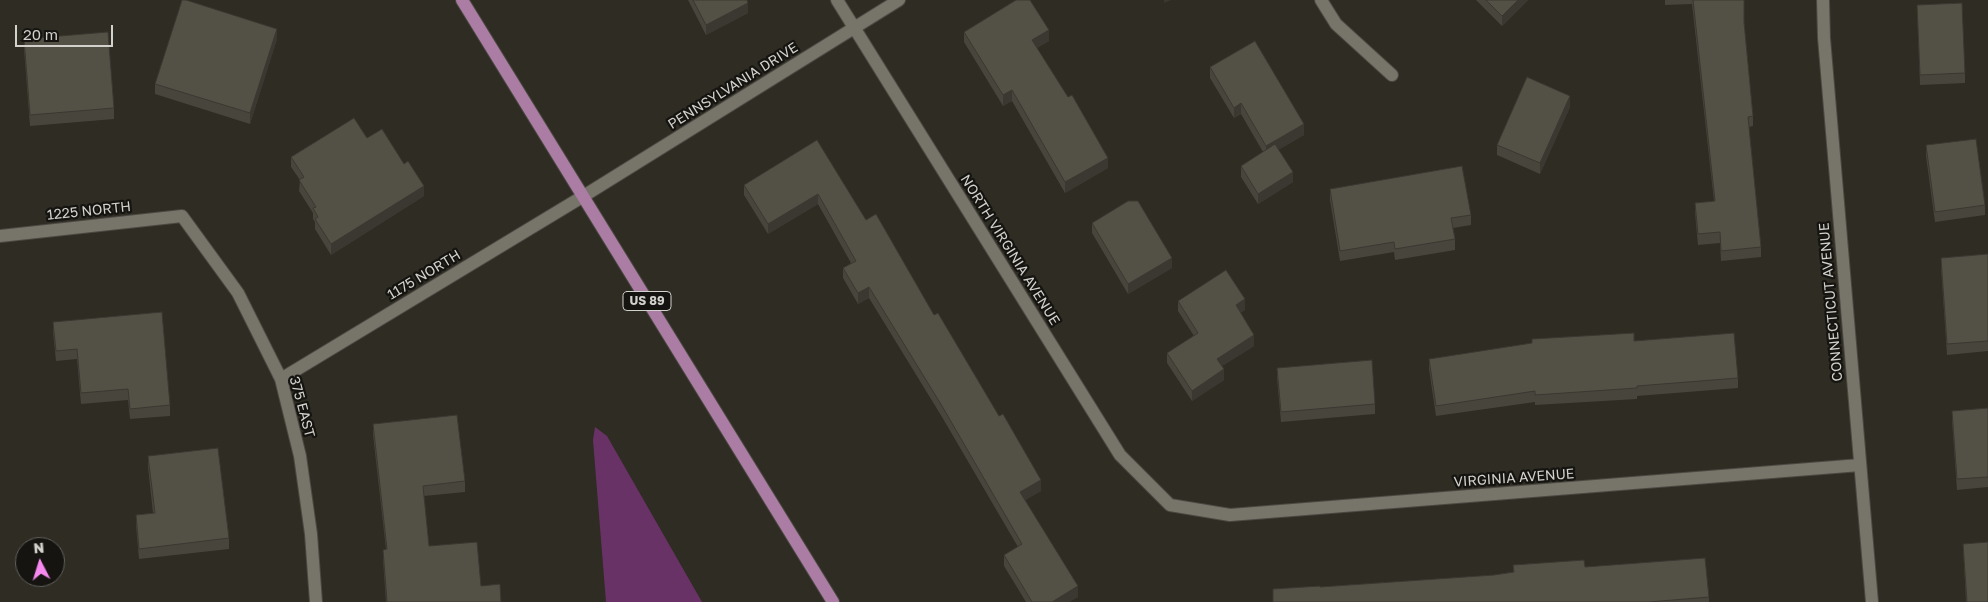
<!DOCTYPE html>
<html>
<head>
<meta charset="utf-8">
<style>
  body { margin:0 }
  #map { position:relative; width:1988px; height:602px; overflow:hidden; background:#2e2c23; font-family:"Golos Text",sans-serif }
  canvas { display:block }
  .north { position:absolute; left:15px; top:537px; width:50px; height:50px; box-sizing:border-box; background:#151410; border:1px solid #61605b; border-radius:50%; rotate:355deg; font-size:14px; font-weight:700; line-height:20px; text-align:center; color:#d3d1cc }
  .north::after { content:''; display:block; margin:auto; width:18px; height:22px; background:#f589ef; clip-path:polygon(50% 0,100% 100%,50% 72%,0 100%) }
  .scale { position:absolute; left:15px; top:25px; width:98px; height:22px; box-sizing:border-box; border:2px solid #d3d1cc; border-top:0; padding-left:6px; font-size:15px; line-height:18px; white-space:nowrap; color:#d3d1cc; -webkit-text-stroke:4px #151410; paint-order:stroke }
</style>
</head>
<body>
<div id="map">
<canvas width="1988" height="602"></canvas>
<div class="north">N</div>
<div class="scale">20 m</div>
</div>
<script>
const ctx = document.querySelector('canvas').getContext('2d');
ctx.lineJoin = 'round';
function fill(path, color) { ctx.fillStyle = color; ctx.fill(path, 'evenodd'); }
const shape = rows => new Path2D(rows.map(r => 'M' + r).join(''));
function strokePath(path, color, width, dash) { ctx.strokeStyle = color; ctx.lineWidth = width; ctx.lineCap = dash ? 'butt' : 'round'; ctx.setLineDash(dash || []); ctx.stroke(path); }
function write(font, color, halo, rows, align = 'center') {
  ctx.font = font + ' "Golos Text",sans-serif'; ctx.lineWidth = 4.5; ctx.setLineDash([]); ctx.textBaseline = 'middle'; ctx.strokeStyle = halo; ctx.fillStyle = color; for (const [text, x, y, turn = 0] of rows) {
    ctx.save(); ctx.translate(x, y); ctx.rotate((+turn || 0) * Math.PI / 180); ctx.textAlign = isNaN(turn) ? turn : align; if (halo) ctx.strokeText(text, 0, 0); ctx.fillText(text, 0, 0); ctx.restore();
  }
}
fill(shape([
  [595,427,607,436,702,602,606,602,593,440]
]), '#693266');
const minor = shape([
  [837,0,1120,455,1170,505,1230,515,1860,465],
  [1321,0,1336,24,1392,75],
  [1823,0,1824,38,1872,602],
  [0,236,182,216,238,293,281,379,300,456,311,534,316,602],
  [281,379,582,197,899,0]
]);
const major = shape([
  [462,0,833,602]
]);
strokePath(minor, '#4b4942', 14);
strokePath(major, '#4b4942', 14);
strokePath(minor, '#77746a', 12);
strokePath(major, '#ac7da4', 12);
fill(shape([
  [688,0,747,0,748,13,706,35],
  [1476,0,1528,0,1502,26],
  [1665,0,1744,0,1744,22,1753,116,1753,126,1749,127,1761,247,1761,257,1721,261,1720,243,1698,245,1695,213,1695,203,1714,201,1692,4,1665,5],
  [1917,5,1965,73,1965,83,1920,85],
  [964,32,1049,41,1037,48,1108,168,1065,193,1012,101,1003,106,964,42],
  [24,39,114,108,114,119,30,126,24,49],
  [277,39,250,124,155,94,155,84],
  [1210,67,1304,135,1278,150,1293,182,1258,204,1241,177,1241,166,1263,152,1241,114,1234,118,1210,78],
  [1570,107,1540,174,1497,155,1497,145],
  [367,138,424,196,331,255,315,229,315,222,313,219,313,213,299,191,300,180,291,167,291,157],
  [817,140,866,220,934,315,1041,491,1025,500,1078,597,1069,602,1026,602,1004,566,1004,555,1018,547,942,417,869,298,858,304,843,278,843,268,851,263,818,204,768,234,744,195,744,185],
  [1926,145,1985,205,1985,215,1935,222,1926,156],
  [1330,189,1471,215,1471,225,1453,228,1455,239,1455,250,1395,260,1394,252,1340,261,1330,200],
  [1092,223,1172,268,1128,294,1092,233],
  [1988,254,1988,351,1947,355,1941,268,1941,258],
  [1178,301,1245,310,1240,313,1254,346,1222,366,1224,380,1192,401,1167,363,1167,353,1194,336,1178,311],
  [53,322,170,405,170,416,130,419,128,400,81,404,77,359,56,361,53,332],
  [1634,341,1738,378,1738,388,1637,396,1637,399,1535,405,1535,402,1436,416,1429,369,1429,359],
  [1277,368,1375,404,1375,414,1281,422,1277,378],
  [1988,408,1988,487,1957,490,1952,421,1952,411],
  [373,424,465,481,465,492,424,496,429,546,501,602,386,602,383,560,383,550,386,549,373,435],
  [148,456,229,538,229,549,139,559,136,526,136,515,153,513,148,467],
  [1963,544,1988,602,1966,602],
  [1513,565,1585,567,1709,597,1709,602,1273,602,1273,589,1320,587,1494,575,1513,572]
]), '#47453c');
fill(shape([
  [1164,0,1171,0,1164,3],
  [1518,0,1528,0,1502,26,1502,16],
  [748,3,748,13,706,35,706,25],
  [277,29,277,39,250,124,250,113],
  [1049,30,1049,41,1032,51,1032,40],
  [1012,90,1012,101,1003,106,1003,95],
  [1570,96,1570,107,1540,174,1540,163],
  [1241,103,1241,114,1234,118,1234,108],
  [1304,124,1304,135,1266,157,1266,146],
  [1108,158,1108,168,1065,193,1065,182],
  [1293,172,1293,182,1258,204,1258,194],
  [424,186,424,196,331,255,331,244],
  [818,194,818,204,768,234,768,224],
  [1172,258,1172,268,1128,294,1128,284],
  [869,287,869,298,858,304,858,293],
  [1245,299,1245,310,1236,316,1236,305],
  [1254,335,1254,346,1217,369,1217,359],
  [1224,369,1224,380,1192,401,1192,391],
  [1041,480,1041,491,1020,503,1020,492],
  [1078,586,1078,597,1069,602,1052,602]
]), '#3a3831');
const building = shape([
  [182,0,186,0,277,29,250,113,155,84,182,0],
  [693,0,747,0,748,3,706,25,693,0],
  [1016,0,1030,0,1049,30,1032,40,1068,97,1072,95,1108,158,1065,182,1012,90,1003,95,964,32,1016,0],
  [1486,0,1518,0,1502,16,1486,0],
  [1693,0,1744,0,1744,22,1753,116,1748,117,1761,247,1721,251,1720,232,1698,234,1695,203,1715,201,1693,0],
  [1962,3,1965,73,1920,75,1917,5,1962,3],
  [108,32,114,108,30,115,24,39,108,32],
  [1255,41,1304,124,1266,146,1241,103,1234,108,1210,67,1255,41],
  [1527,77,1570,96,1540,163,1497,145,1527,77],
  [354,118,367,138,382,129,404,164,408,161,424,186,331,244,315,219,318,217,313,208,316,207,299,180,304,177,291,157,354,118],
  [1976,139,1985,205,1935,212,1926,145,1976,139],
  [817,140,866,220,876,214,934,315,938,313,999,416,1003,414,1041,480,1020,492,1078,586,1052,602,1032,602,1004,555,1022,544,942,406,869,287,858,293,843,268,856,261,818,194,768,224,744,185,817,140],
  [1275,144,1293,172,1258,194,1241,166,1275,144],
  [1462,166,1471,215,1451,218,1455,239,1395,249,1394,242,1340,251,1330,189,1462,166],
  [1128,201,1138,201,1172,258,1128,284,1092,223,1128,201],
  [1988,254,1988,341,1947,344,1941,258,1988,254],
  [1226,270,1245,299,1236,305,1254,335,1217,359,1224,369,1192,391,1167,353,1198,333,1178,301,1226,270],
  [162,312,170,405,130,409,128,389,81,393,77,349,56,351,53,322,162,312],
  [1634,333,1634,341,1734,333,1738,378,1637,386,1637,388,1535,395,1535,391,1436,406,1429,359,1532,343,1532,339,1634,333],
  [1372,360,1375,404,1281,412,1277,368,1372,360],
  [1988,408,1988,477,1957,479,1952,411,1988,408],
  [457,415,465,481,423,486,429,546,477,542,481,586,500,584,501,602,387,602,383,550,387,549,373,424,457,415],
  [218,448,229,538,139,549,136,515,155,513,148,456,218,448],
  [1988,542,1988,602,1967,602,1963,544,1988,542],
  [1705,558,1709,597,1649,602,1273,602,1273,589,1320,586,1320,587,1494,575,1514,572,1513,565,1584,560,1585,567,1705,558]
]);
fill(building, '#535046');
strokePath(building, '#3a3831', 1);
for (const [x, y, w] of [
  [647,301,48]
]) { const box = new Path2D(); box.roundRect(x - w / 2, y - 9.5, w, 19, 4); ctx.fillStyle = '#151410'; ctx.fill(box); strokePath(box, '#d3d1cc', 1); }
write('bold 12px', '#d3d1cc', null, [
  ["US 89",647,301]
]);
write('14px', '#d3d1cc', '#151410', [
  ["PENNSYLVANIA DRIVE",733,86,-32],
  ["1225 NORTH",89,211,-6],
  ["NORTH VIRGINIA AVENUE",1010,250,58],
  ["1175 NORTH",424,275,-31],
  ["CONNECTICUT AVENUE",1831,302,-95],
  ["375 EAST",302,407,75],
  ["VIRGINIA AVENUE",1514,478,-4]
]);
</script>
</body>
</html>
